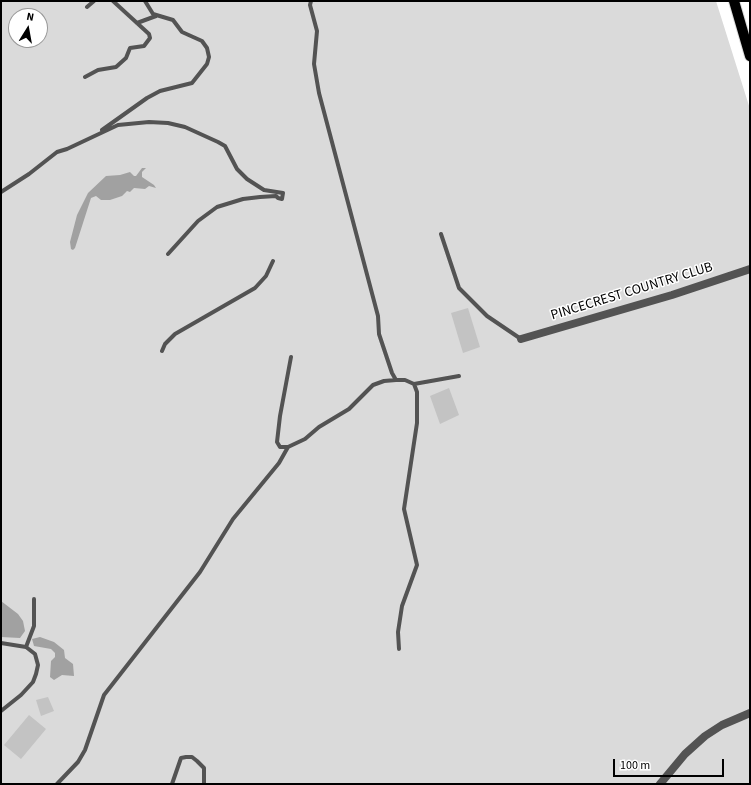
<!DOCTYPE html>
<html>
<head>
<meta charset="utf-8">
<style>
  body { margin:0 }
  #map { position:relative; width:751px; height:785px; overflow:hidden; background:#fff; font-family:"Source Sans 3",sans-serif }
  canvas { display:block }
  .frame { position:absolute; inset:0; border:2px solid #000; pointer-events:none }
  .north { position:absolute; left:8px; top:8px; width:40px; height:40px; box-sizing:border-box; background:#fff; border:1px solid #999; border-radius:50%; rotate:11deg; font-size:11px; font-weight:700; line-height:16px; text-align:center; color:#000 }
  .north::after { content:''; display:block; margin:auto; width:14px; height:18px; background:#000; clip-path:polygon(50% 0,100% 100%,50% 72%,0 100%) }
  .scale { position:absolute; left:613px; top:759px; width:111px; height:18px; box-sizing:border-box; border:2px solid #000; border-top:0; padding-left:5px; font-size:12px; line-height:14px; white-space:nowrap; color:#000; -webkit-text-stroke:3px #fff; paint-order:stroke }
</style>
</head>
<body>
<div id="map">
<canvas width="751" height="785"></canvas>
<div class="frame"></div>
<div class="north">N</div>
<div class="scale">100 m</div>
</div>
<script>
const ctx = document.querySelector('canvas').getContext('2d');
ctx.lineJoin = 'round';
function fill(path, color) { ctx.fillStyle = color; ctx.fill(path, 'evenodd'); }
const shape = rows => new Path2D(rows.map(r => 'M' + r).join(''));
function strokePath(path, color, width, dash) { ctx.strokeStyle = color; ctx.lineWidth = width; ctx.lineCap = dash ? 'butt' : 'round'; ctx.setLineDash(dash || []); ctx.stroke(path); }
function write(font, color, halo, rows, align = 'center') {
  ctx.font = font + ' "Source Sans 3",sans-serif'; ctx.lineWidth = 3; ctx.setLineDash([]); ctx.textBaseline = 'middle'; ctx.strokeStyle = halo; ctx.fillStyle = color; for (const [text, x, y, turn = 0] of rows) {
    ctx.save(); ctx.translate(x, y); ctx.rotate((+turn || 0) * Math.PI / 180); ctx.textAlign = isNaN(turn) ? turn : align; if (halo) ctx.strokeText(text, 0, 0); ctx.fillText(text, 0, 0); ctx.restore();
  }
}
fill(shape([
  [1,1,716,1,750,109,750,784,1,784],
  [16,16,40,16,40,40,16,40]
]), '#dadada');
fill(shape([
  [142,168,146,168,142,172,142,177,154,185,156,188,149,186,145,189,134,188,130,192,127,191,122,196,110,200,101,200,96,196,91,198,75,248,73,250,71,249,70,242,77,215,88,193,106,176,120,175,130,172,134,176,136,176],
  [1,601,18,614,23,621,25,631,20,638,1,637],
  [40,637,54,642,64,650,65,658,73,664,74,676,62,675,54,680,50,677,51,661,55,657,55,653,51,649,34,646,32,639]
]), '#a1a1a1');
fill(shape([
  [468,308,480,347,463,353,451,313],
  [449,388,459,415,440,424,430,396],
  [48,697,54,711,41,716,36,700],
  [29,715,46,729,21,759,4,745]
]), '#c3c3c3');
const primary = shape([
  [734,1,750,56]
]);
strokePath(primary, '#dbdbdb', 12);
strokePath(shape([
  [311,1,310,5,317,31,314,64,319,93,378,316,379,334,392,373,396,380,405,380,414,384,417,392,417,423,404,509,417,565,402,606,398,632,399,649],
  [87,7,94,1],
  [137,23,156,16],
  [85,77,98,70,116,67,126,58,130,48,144,46,150,38,149,34,113,1],
  [102,130,147,98,160,91,192,83,207,64,209,57,207,48,202,41,182,32,173,20,153,14,145,1],
  [1,192,29,174,57,152,67,149,118,125,149,122,168,123,185,127,218,142,225,146,237,169,247,179,264,190,283,193,282,199,278,198,276,196,260,197,243,199,217,207,198,221,168,254],
  [441,234,459,288,487,316,521,339],
  [162,351,165,344,175,334,255,288,266,276,273,261],
  [291,357,280,416,277,442,280,447,288,447,305,439,319,427,349,409,373,385,384,381,396,380],
  [414,384,459,376],
  [1,643,26,647],
  [1,711,21,695,33,682,36,674,38,665,35,654,26,647,34,626,34,599],
  [57,784,78,762,85,750,104,695,200,572,233,519,279,463,288,447],
  [172,784,181,758,186,757,192,757,197,761,204,768,204,784]
]), '#535353', 4);
strokePath(shape([
  [521,339,672,295,750,269],
  [660,784,685,754,705,736,722,725,750,713]
]), '#535353', 8);
strokePath(primary, '#000', 10);
write('14px', '#000', '#fff', [
  ["PINCECREST COUNTRY CLUB",632,292,-17]
]);
</script>
</body>
</html>
